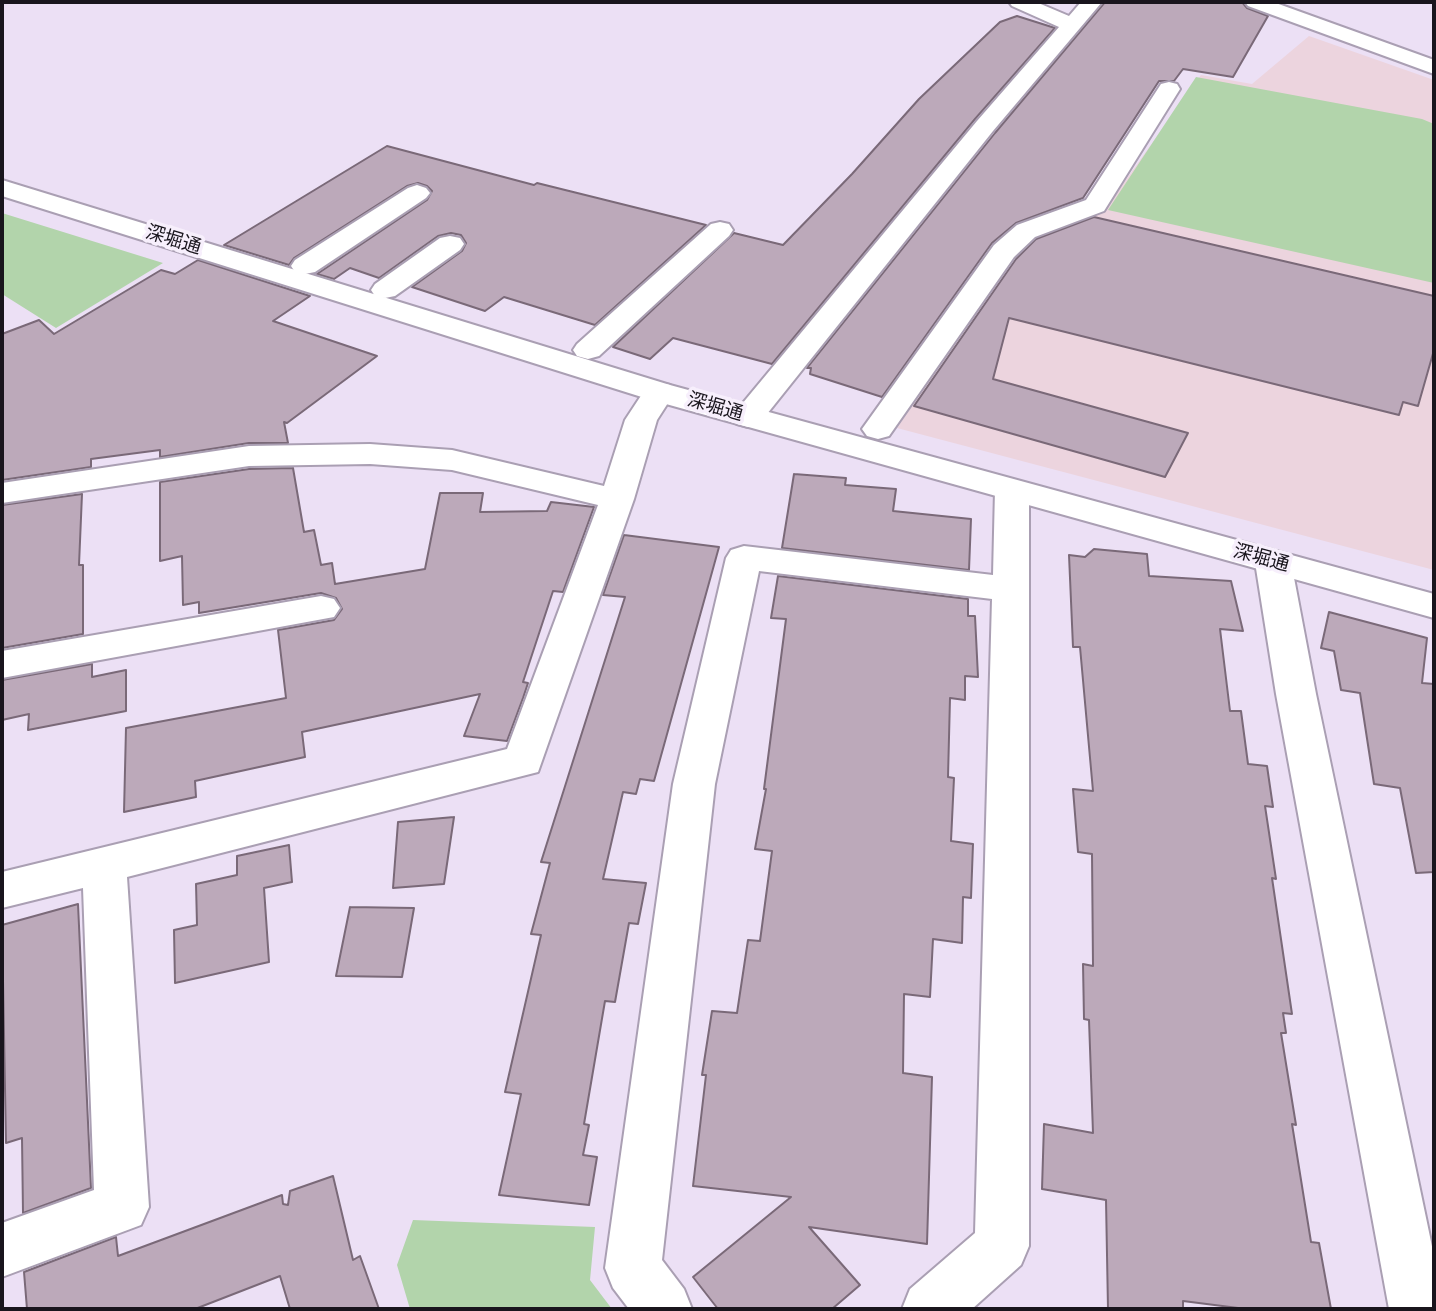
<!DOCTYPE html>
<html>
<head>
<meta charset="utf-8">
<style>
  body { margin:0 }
  #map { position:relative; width:1436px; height:1311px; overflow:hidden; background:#ece0f5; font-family:"Nunito Sans",sans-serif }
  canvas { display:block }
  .frame { position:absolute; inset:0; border:4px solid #19151d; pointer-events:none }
</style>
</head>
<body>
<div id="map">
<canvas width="1436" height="1311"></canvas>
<div class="frame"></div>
</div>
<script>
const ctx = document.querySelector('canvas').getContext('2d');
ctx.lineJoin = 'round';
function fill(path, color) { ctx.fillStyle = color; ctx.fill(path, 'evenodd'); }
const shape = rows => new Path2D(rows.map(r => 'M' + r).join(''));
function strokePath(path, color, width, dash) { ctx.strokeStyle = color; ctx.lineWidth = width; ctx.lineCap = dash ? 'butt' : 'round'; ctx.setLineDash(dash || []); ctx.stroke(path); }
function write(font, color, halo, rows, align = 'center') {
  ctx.font = font + ' "Nunito Sans","Noto Sans JP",sans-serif'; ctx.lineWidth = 7; ctx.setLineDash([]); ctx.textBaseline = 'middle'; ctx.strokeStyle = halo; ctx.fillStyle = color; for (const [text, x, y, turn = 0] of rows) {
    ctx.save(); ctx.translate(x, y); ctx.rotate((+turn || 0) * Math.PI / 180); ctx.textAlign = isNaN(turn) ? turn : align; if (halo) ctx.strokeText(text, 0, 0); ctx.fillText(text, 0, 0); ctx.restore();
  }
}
fill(shape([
  [1309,36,1434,80,1434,570,897,428,1005,267,1028,265,1033,246,1042,237,1105,209,1201,75,1252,84]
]), '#ecd4de');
fill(shape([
  [1196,77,1422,119,1434,124,1434,283,1108,210],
  [2,213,163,263,56,328,2,294],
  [413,1220,595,1227,590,1280,612,1309,410,1309,397,1265]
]), '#b2d4ab');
const building = shape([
  [1105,2,1242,2,1247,8,1268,16,1233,77,1183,69,1174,81,1159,81,1083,198,1016,223,992,243,882,397,810,374,811,368,807,368,995,133,1105,2],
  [1017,16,1055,28,975,119,772,364,673,338,650,359,613,347,734,233,783,245,852,174,919,99,1000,22,1017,16],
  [387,146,534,185,537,183,706,225,595,325,504,297,485,311,412,287,462,251,466,243,461,235,451,233,438,236,379,278,350,268,334,279,317,274,427,200,432,191,427,186,418,183,407,186,294,258,289,265,224,245,387,146],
  [1094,217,1434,296,1434,350,1418,406,1403,402,1399,415,1009,318,993,379,1188,433,1165,477,914,406,1016,259,1036,239,1094,217],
  [198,260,310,296,273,321,377,356,287,423,284,422,288,443,249,443,160,457,160,450,91,459,91,467,2,480,2,334,39,320,54,334,161,270,175,274,198,260],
  [293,468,304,532,314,530,321,565,332,563,335,584,425,569,440,493,483,493,480,512,547,511,551,502,594,507,563,592,553,591,523,682,528,683,523,698,507,741,464,736,480,694,302,732,305,757,195,781,196,797,124,812,126,728,286,698,278,630,334,620,342,609,336,598,321,593,199,613,199,602,183,605,182,556,160,561,160,482,249,469,293,468],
  [794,474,846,478,845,485,896,489,893,511,971,519,969,570,782,548,794,474],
  [82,494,79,565,83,565,83,634,2,648,2,505,82,494],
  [624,535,719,547,654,781,640,779,636,794,623,792,603,879,646,883,638,924,629,923,615,1002,605,1001,584,1124,589,1125,583,1155,597,1157,589,1205,499,1195,521,1094,505,1092,541,935,531,934,550,863,541,862,625,597,603,595,624,535],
  [1094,549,1147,554,1149,576,1231,581,1243,631,1220,629,1230,711,1241,711,1248,764,1267,766,1273,807,1265,806,1276,879,1272,878,1292,1014,1283,1013,1286,1033,1281,1033,1296,1125,1292,1124,1311,1242,1319,1243,1331,1309,1246,1309,1183,1301,1183,1309,1108,1309,1106,1200,1042,1189,1044,1124,1093,1133,1089,1020,1084,1019,1083,964,1093,966,1092,854,1078,852,1073,789,1093,791,1080,647,1073,647,1069,555,1085,557,1094,549],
  [778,576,968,599,968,616,975,616,978,677,965,676,965,700,950,698,948,777,954,778,951,841,973,844,971,898,963,897,962,943,933,939,930,997,904,994,903,1073,932,1077,927,1244,809,1227,860,1285,832,1309,718,1309,693,1277,791,1197,693,1186,706,1075,702,1075,712,1011,737,1013,748,940,760,941,772,851,755,849,766,789,764,789,786,619,771,618,778,576],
  [1329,612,1427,638,1422,683,1434,684,1434,872,1416,873,1400,788,1374,784,1360,693,1341,690,1334,651,1321,648,1329,612],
  [92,664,92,677,126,670,126,711,28,730,29,714,2,720,2,680,92,664],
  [454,817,444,884,393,888,398,822,454,817],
  [289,845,292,882,264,888,269,962,175,983,174,930,197,925,196,884,237,875,237,856,289,845],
  [78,904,91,1188,23,1213,22,1138,6,1143,2,925,78,904],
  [350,907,414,908,402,977,336,976,350,907],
  [333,1176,353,1260,360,1256,379,1309,290,1309,280,1276,195,1309,27,1309,24,1272,116,1237,118,1256,282,1195,283,1204,288,1205,290,1191,333,1176]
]);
fill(building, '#bca9ba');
strokePath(building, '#7a6978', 2);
const minor = shape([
  [1009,2,1036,2,1069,16,1081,2,1102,2,993,131,759,424,748,427,737,424,732,417,737,410,977,121,1059,27,1012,6,1009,2],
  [1169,82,1177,84,1180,89,1104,211,1035,237,1014,257,889,436,878,439,867,436,862,429,994,245,1017,225,1086,200,1161,84,1169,82],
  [417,185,426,188,430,193,426,198,315,272,305,274,295,272,291,266,295,260,408,188,417,185],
  [720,222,729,224,733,230,729,236,599,356,588,359,577,356,573,350,577,344,711,224,720,222],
  [450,236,460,238,464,244,460,250,395,296,385,298,375,296,371,290,375,284,440,238,450,236],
  [659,383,670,385,675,392,657,420,634,499,538,772,127,877,149,1207,141,1225,2,1277,2,1223,94,1190,83,888,2,908,2,872,507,749,598,505,452,470,370,464,249,466,2,503,2,483,249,446,370,444,452,450,604,486,625,420,648,385,659,383],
  [1012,480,1024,483,1029,490,1029,1246,1021,1265,972,1309,902,1309,910,1289,975,1233,992,599,759,571,715,784,662,1260,684,1289,692,1309,629,1309,613,1288,605,1268,673,784,726,558,731,550,744,546,993,575,995,490,1000,483,1012,480],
  [1273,550,1286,554,1291,562,1316,694,1434,1256,1434,1309,1389,1309,1276,694,1255,562,1260,554,1273,550],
  [321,596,334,599,340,608,334,617,2,678,2,651,321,596]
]);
const tertiary = shape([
  [1245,2,1273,2,1434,60,1434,74,1248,6,1245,2],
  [2,180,670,385,1434,594,1434,618,648,399,2,196,2,180]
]);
strokePath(minor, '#aa9fb3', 4);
strokePath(tertiary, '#aa9fb3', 4);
fill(minor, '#fff');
fill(tertiary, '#fff');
write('19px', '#19151d', '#f7effc', [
  ["深堀通",173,241,17],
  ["深堀通",715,408,16],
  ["深堀通",1261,559,15]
]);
</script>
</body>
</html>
